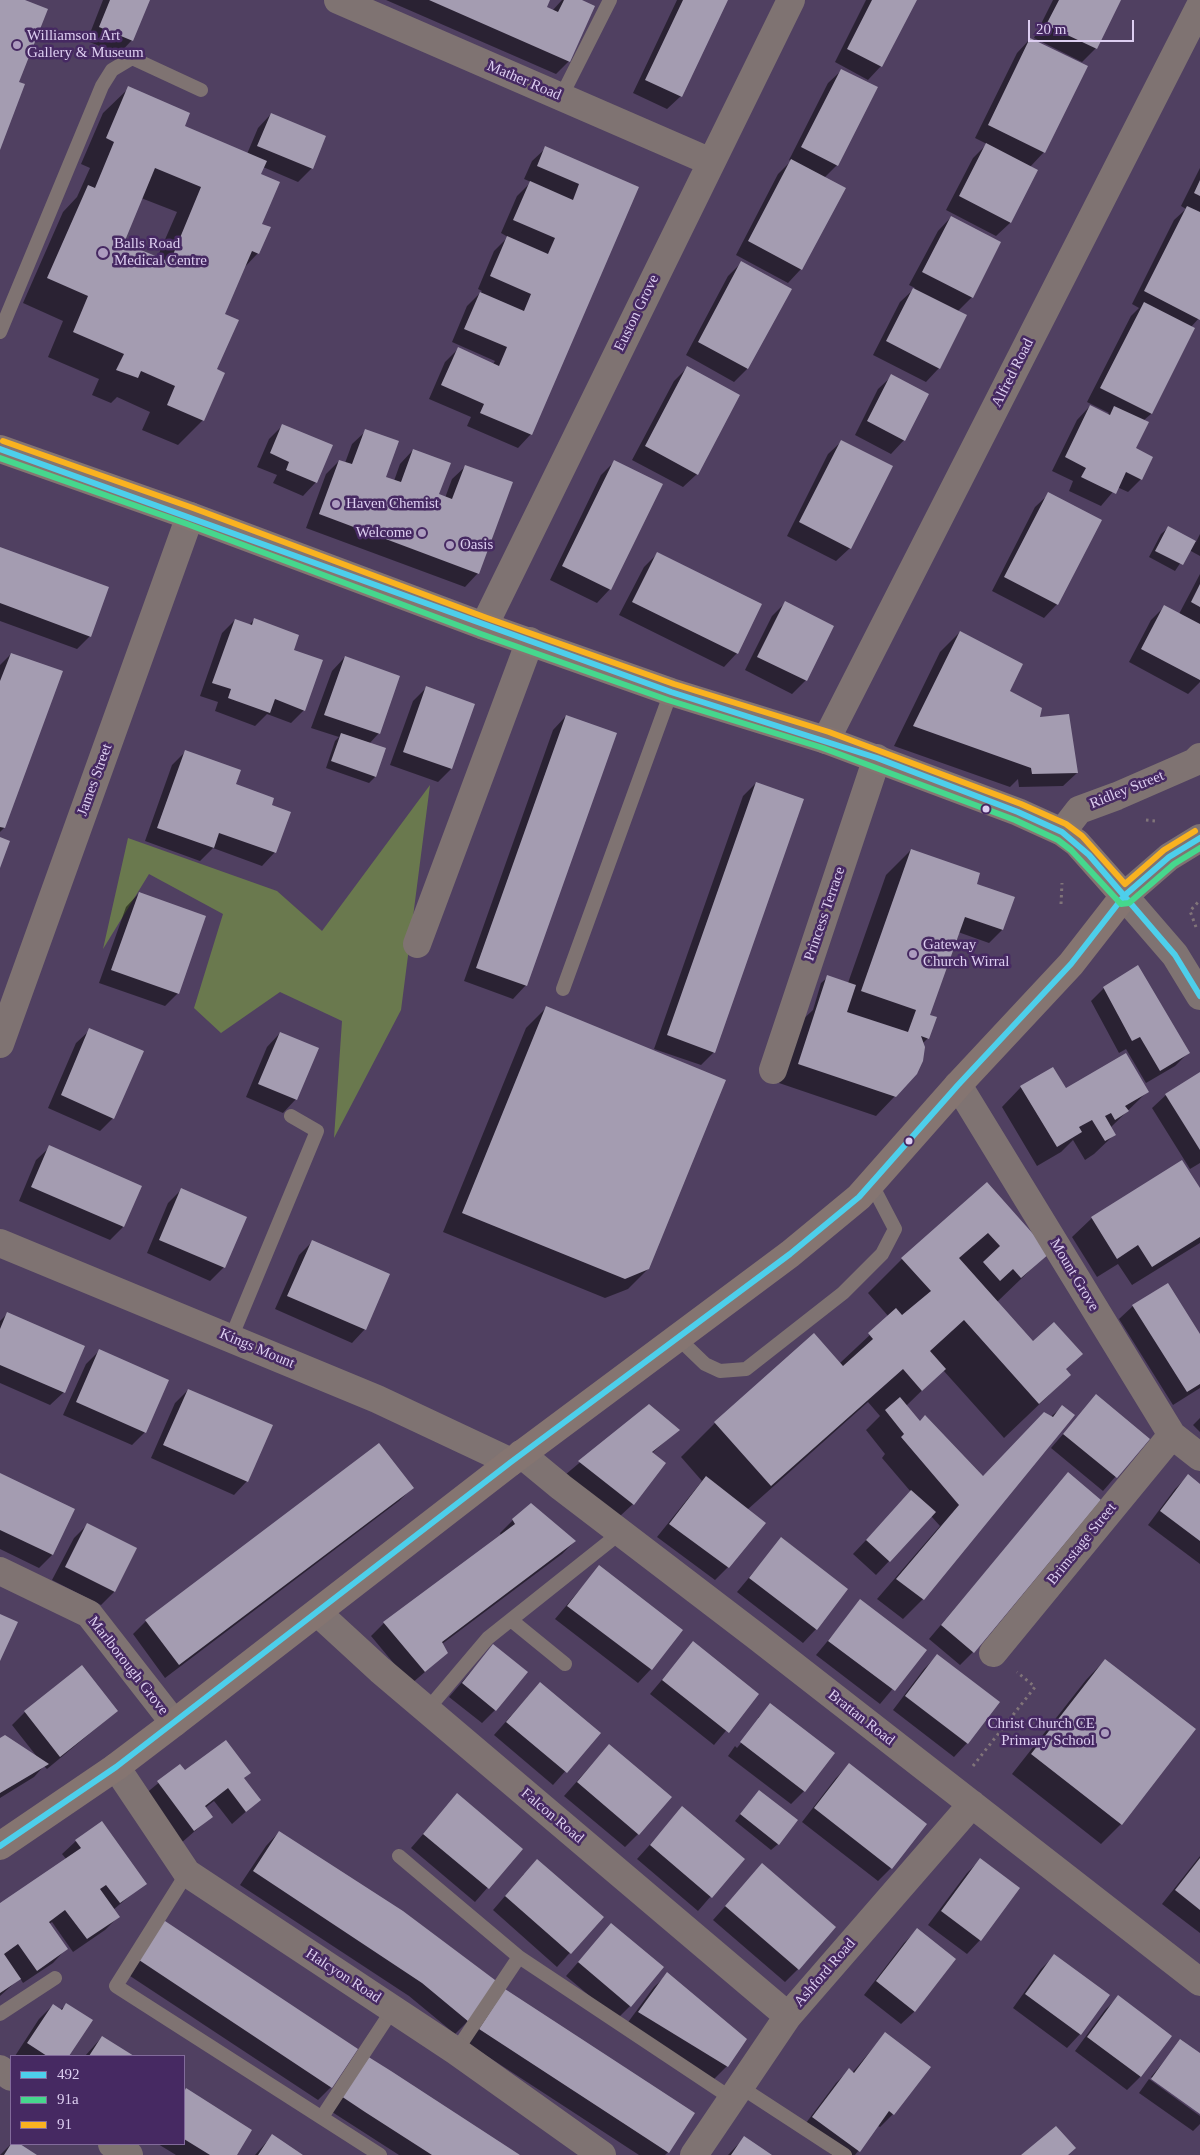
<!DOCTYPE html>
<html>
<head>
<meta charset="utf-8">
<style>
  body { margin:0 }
  #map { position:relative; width:1200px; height:2155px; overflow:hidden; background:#504061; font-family:"Times New Roman",serif }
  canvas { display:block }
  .legend { position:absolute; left:10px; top:2055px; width:175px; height:90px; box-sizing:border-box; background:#462962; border:1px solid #826b9b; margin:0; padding:6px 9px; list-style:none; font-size:15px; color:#ddcef1 }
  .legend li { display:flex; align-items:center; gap:10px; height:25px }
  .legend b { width:25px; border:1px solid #826b9b }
  .scale { position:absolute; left:1028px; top:20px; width:106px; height:22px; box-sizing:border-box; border:2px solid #ddcef1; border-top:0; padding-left:6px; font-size:15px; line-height:18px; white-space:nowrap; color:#ddcef1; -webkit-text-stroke:4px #462962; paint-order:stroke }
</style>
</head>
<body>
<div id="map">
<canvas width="1200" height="2155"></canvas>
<ul class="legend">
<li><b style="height:6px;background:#4dcfeb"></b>492</li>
<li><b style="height:6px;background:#46d78d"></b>91a</li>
<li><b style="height:6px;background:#f9b220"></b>91</li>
</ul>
<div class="scale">20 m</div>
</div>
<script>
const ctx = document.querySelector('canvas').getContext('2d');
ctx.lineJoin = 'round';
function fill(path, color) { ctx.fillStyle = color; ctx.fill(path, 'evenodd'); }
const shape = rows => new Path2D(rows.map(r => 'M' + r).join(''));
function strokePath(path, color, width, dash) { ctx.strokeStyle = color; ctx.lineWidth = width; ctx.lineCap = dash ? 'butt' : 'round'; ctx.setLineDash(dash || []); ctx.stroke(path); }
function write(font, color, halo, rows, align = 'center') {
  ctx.font = font + ' "Times New Roman",serif'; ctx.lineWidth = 5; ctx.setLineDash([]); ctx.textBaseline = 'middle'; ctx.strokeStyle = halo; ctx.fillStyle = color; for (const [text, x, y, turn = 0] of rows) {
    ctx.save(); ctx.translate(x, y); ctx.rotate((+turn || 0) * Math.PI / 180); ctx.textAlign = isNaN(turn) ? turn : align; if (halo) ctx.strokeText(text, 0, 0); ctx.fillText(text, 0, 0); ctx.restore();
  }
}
fill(shape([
  [430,785,401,1010,334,1138,342,1021,280,992,221,1033,194,1008,223,914,149,874,103,949,128,838,277,891,322,931]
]), '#6a794e');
fill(shape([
  [103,0,148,0,132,40,119,54,87,41],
  [386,0,549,0,545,8,552,11,562,0,579,0,569,61,556,74],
  [677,0,726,0,681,96,667,109,633,93],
  [866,0,915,0,881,66,868,80,835,62],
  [1053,0,1119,0,1096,48,1082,62,1034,38],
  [1030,39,1044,152,1030,167,1036,170,1010,223,996,236,946,210,973,158,987,144,975,138,1017,53],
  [842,70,837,165,824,178,801,269,788,283,736,255,778,174,791,161,789,160,828,83],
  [129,88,183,126,247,154,258,128,271,114,312,168,298,182,263,167,259,174,258,253,243,269,223,314,216,370,203,420,178,445,142,430,150,412,117,397,111,403,92,395,99,379,48,357,63,321,23,303,63,212,77,197,90,168,81,164,103,113],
  [141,198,177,212,157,258,122,243],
  [546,148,637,187,531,434,518,448,467,426,471,417,429,399,445,362,458,349,493,364,495,361,452,342,467,306,482,291,478,289,494,251,508,237,501,233,517,196,531,182,524,179,532,161],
  [1200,168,1200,317,1191,327,1193,328,1151,414,1143,421,1135,449,1141,479,1128,492,1117,487,1101,506,1069,491,1073,481,1052,471,1077,420,1090,406,1107,415,1109,413,1087,402,1131,316,1139,308,1132,304,1174,220,1186,209,1181,206],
  [951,217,972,297,957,312,939,368,926,382,873,355,900,302,915,288,909,285,938,231],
  [741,263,747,369,734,382,686,355,728,276],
  [687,368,697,474,683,487,632,460,674,381],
  [892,376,904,440,891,454,855,435,878,389],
  [282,426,316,482,303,496,273,483,277,475,257,467,269,439],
  [366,431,385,477,394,481,400,464,413,450,438,495,445,498,452,479,466,466,478,573,465,587,306,528,326,474,339,461,345,463,352,444],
  [842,441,850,548,836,561,787,536,828,454],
  [615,461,610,589,597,603,550,580,601,475],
  [1049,494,1057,604,1044,618,992,591,1035,507],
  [1168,528,1196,542,1200,534,1200,556,1189,550,1175,571,1149,557,1161,534],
  [0,549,90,636,77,649,0,621],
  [657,554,737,653,724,667,619,615,644,567],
  [1200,574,1200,682,1188,694,1129,662,1151,620,1165,606,1179,614],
  [785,603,806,680,792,694,745,670,772,616],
  [235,620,249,625,254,620,292,651,304,710,291,723,267,714,255,726,215,711,218,702,200,696,222,633],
  [960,632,1009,691,1039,718,1077,773,1063,786,1019,787,1018,779,1010,787,894,746,940,652],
  [11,654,4,828,0,832,0,665],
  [345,657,379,733,369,744,375,777,369,783,326,768,335,741,339,737,311,728,332,671],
  [426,688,451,769,438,782,390,765,413,701],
  [566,716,526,985,513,999,464,981,553,730],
  [185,752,235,784,275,852,262,866,213,848,200,861,145,841,172,765],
  [756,783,714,1052,701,1065,654,1049,743,796],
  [911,850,974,888,1013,898,1002,930,989,943,958,932,929,1014,928,1038,922,1044,895,1096,876,1116,779,1083,799,1023,813,1010,821,983,828,977,848,983,886,875],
  [139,893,178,993,165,1006,99,983,126,907],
  [1104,988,1189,1052,1175,1066,1146,1083,1126,1049,1119,1053,1091,1001],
  [546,1008,648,1269,628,1289,605,1298,443,1232,526,1028],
  [90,1030,113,1118,100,1131,48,1108,76,1043],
  [280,1033,296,1099,283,1113,246,1097,267,1047],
  [1200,1074,1200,1163,1190,1169,1152,1108,1166,1095],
  [1021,1087,1065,1089,1148,1091,1110,1128,1114,1135,1094,1154,1085,1160,1073,1140,1061,1152,1037,1166,1002,1107],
  [50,1147,123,1227,110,1240,19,1201,36,1160],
  [987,1184,1048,1253,997,1302,1033,1343,1070,1375,1004,1438,943,1370,906,1406,919,1422,982,1477,1062,1407,1073,1415,923,1599,903,1619,877,1599,940,1526,931,1516,876,1575,853,1554,911,1492,882,1458,885,1454,866,1430,880,1416,868,1402,747,1510,728,1567,715,1580,657,1537,702,1481,681,1457,715,1423,840,1363,889,1317,868,1293,902,1259],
  [181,1190,246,1217,224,1267,210,1281,147,1253,168,1203],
  [1200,1191,1200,1243,1132,1285,1118,1264,1097,1277,1072,1237,1092,1218],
  [312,1242,365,1329,352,1343,275,1309,299,1255],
  [1133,1306,1200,1337,1200,1388,1173,1405,1119,1319],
  [8,1313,64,1392,50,1405,0,1383,0,1321],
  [99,1351,145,1432,132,1445,63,1415,86,1364],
  [188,1390,247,1481,234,1495,151,1458,175,1403],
  [1096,1396,1148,1439,1103,1491,1051,1448],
  [648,1405,678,1430,652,1453,633,1504,619,1517,565,1475],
  [1200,1418,1200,1432,1193,1425],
  [379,1445,412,1488,399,1501,165,1678,133,1634,146,1621],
  [1068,1474,973,1652,960,1665,929,1639],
  [0,1475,52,1555,39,1568,0,1549],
  [1188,1476,1200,1485,1200,1564,1148,1525,1175,1489],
  [513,1520,575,1541,562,1554,442,1644,447,1653,411,1684,371,1636,384,1623,501,1536,500,1533],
  [87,1525,135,1549,114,1592,101,1605,52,1580,74,1538],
  [782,1538,847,1589,816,1629,803,1643,737,1592],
  [599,1567,681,1630,651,1669,638,1683,555,1619],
  [861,1601,925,1650,880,1704,816,1655],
  [693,1643,757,1694,714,1745,650,1694],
  [493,1646,495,1710,482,1723,449,1697],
  [937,1656,967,1743,954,1757,893,1710,924,1669],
  [1105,1660,1194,1730,1121,1824,1101,1844,1012,1774,1086,1680],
  [540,1683,599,1733,553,1785,494,1735],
  [770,1705,804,1791,791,1804,728,1756,735,1746,737,1748,761,1718,758,1718],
  [117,1711,47,1769,44,1766,34,1777,0,1798,0,1740,38,1758,12,1725,25,1712],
  [609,1745,638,1834,625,1847,564,1796],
  [180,1765,185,1772,250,1773,243,1779,259,1800,232,1824,214,1801,205,1808,211,1817,180,1844,144,1795],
  [849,1765,891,1868,878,1881,802,1822,836,1778],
  [457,1795,521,1849,475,1902,411,1848],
  [753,1798,778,1844,771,1850,735,1821],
  [683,1808,743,1859,698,1911,637,1859],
  [102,1822,145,1883,113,1910,118,1917,105,1930,73,1952,52,1922,49,1924,66,1949,53,1963,23,1983,20,1978,0,1996,0,1905,67,1860,62,1854,76,1841],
  [279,1832,468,2021,455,2034,409,1996,240,1885,266,1846],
  [1200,1856,1200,1933,1162,1904],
  [980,1860,1019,1888,980,1940,967,1954,928,1925,967,1873],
  [762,1865,798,1969,785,1982,713,1920],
  [524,1874,602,1917,557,1967,493,1910],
  [611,1925,630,2006,617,2019,566,1976],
  [917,1930,915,2011,901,2024,864,1995,904,1943],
  [149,1934,331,2087,318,2100,124,1972],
  [1054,1956,1108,1995,1080,2034,1067,2048,1013,2008,1041,1969],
  [668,1974,727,2066,714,2079,626,2025,654,1987],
  [1118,1997,1171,2036,1140,2077,1127,2090,1075,2051,1105,2010],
  [492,2004,668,2152,665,2155,639,2155,467,2043],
  [53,2005,60,2010,66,2005,91,2020,68,2056,15,2056,39,2019],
  [885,2034,893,2114,880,2127,878,2126,855,2155,832,2155,800,2131,836,2083,849,2070,852,2073],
  [102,2037,131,2056,85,2056],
  [1181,2041,1200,2055,1200,2112,1151,2077],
  [354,2070,518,2155,399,2155,329,2110],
  [1149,2079,1200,2116,1200,2124,1193,2131,1139,2093],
  [186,2090,235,2155,176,2155,158,2144,184,2144,184,2092],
  [272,2136,301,2155,255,2155],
  [744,2138,770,2155,728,2155],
  [11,2144,17,2144,35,2155,0,2155]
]), '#0007');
fill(shape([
  [0,0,25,0,48,9,19,82,25,84,0,150],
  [110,0,150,0,133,41,99,27],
  [429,0,550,0,547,7,558,12,564,0,582,0,595,6,570,62],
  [683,0,728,0,682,97,645,80],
  [872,0,917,0,882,67,847,49],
  [1059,0,1121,0,1097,49,1046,25],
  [1030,38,1088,66,1045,153,988,125],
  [841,69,878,87,838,166,801,147],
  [128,86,190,113,185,126,267,161,261,174,280,182,262,224,271,227,259,254,252,251,225,314,239,320,217,369,225,373,204,421,167,405,175,386,141,371,138,378,116,370,124,354,73,332,88,296,47,278,88,185,95,188,114,142,106,138],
  [155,168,201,187,170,262,124,243],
  [271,113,326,136,313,169,257,146],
  [986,143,1038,170,1011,223,959,196],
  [545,146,639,187,532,435,480,413,484,404,441,385,458,347,499,366,507,347,464,329,480,292,524,311,531,294,490,276,507,236,548,254,555,238,513,220,530,181,573,200,579,184,537,166],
  [791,159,846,188,802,270,748,241],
  [1200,180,1200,196,1194,193],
  [1187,206,1200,212,1200,320,1144,291],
  [951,216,1001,242,973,298,922,272],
  [741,261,792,289,748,369,698,342],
  [913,288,967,315,940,369,886,341],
  [1144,302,1195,328,1152,414,1100,388],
  [687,366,740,395,698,475,645,446],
  [891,374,929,394,905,441,867,421],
  [1090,405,1110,415,1114,406,1149,422,1136,448,1153,457,1142,480,1126,472,1116,494,1081,477,1086,468,1065,457],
  [282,424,333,445,317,483,286,470,289,462,270,453],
  [365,429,399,441,386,477,401,482,413,449,451,463,439,494,452,499,465,465,513,482,479,574,319,514,339,460,352,464],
  [841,440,893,466,851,549,799,522],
  [614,460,663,484,611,590,562,566],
  [1048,492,1102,520,1058,605,1004,577],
  [1168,526,1196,541,1183,565,1155,551],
  [0,547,109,587,91,637,0,603],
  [657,552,762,604,738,654,632,602],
  [1200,584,1200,607,1191,602],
  [785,601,834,626,807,681,757,657],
  [1164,605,1200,624,1200,680,1141,649],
  [254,618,299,635,294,650,323,660,305,711,275,699,270,713,228,698,231,689,212,683,235,619,252,625],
  [960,631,1023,664,1010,691,1042,708,1040,717,1069,714,1078,773,1032,774,1031,768,913,726],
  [11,653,63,671,5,828,0,827,0,681],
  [345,656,400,676,380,734,324,715],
  [426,686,475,704,452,769,403,752],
  [566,715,617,733,527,986,476,968],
  [341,733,386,748,376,777,331,761],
  [185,750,241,770,236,784,274,798,272,805,291,812,276,853,219,833,214,848,157,828],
  [756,782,804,799,715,1053,667,1035],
  [0,837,10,841,0,868],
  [911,849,980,873,977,884,1015,897,1003,930,965,917,930,1015,937,1017,929,1039,921,1036,925,1047,923,1061,917,1074,896,1097,798,1064,827,975,856,985,847,1012,908,1032,916,1010,861,991],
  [139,892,206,916,179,994,111,970],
  [1138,965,1190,1053,1160,1071,1140,1037,1132,1041,1103,987],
  [546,1006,726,1080,649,1269,625,1279,462,1213],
  [89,1028,144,1051,114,1119,61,1095],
  [280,1032,319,1048,297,1100,258,1084],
  [1126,1053,1149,1092,1125,1106,1129,1111,1115,1120,1111,1113,1105,1116,1116,1135,1105,1141,1092,1120,1079,1127,1082,1132,1057,1147,1020,1086,1053,1067,1066,1088],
  [1200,1072,1200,1150,1165,1094],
  [49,1145,142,1186,124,1227,31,1187],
  [1182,1160,1200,1188,1200,1237,1152,1267,1138,1245,1117,1259,1091,1217],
  [987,1182,1050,1253,1021,1278,1013,1269,1000,1281,983,1262,1000,1246,988,1233,959,1258,1033,1341,1054,1322,1083,1354,1066,1369,1071,1375,1039,1404,964,1320,930,1351,946,1369,922,1391,903,1369,771,1486,714,1422,814,1333,843,1366,873,1339,868,1333,896,1308,902,1315,931,1291,901,1258],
  [181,1188,247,1217,225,1268,159,1240],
  [312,1240,390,1274,366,1330,287,1296],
  [1168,1283,1200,1334,1200,1384,1187,1392,1132,1305],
  [7,1312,85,1346,65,1393,0,1365,0,1329],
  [99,1349,169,1380,146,1433,76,1402],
  [188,1389,273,1425,248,1482,163,1445],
  [1096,1394,1150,1439,1117,1478,1063,1434],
  [900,1397,920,1421,925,1415,983,1476,1044,1412,1053,1417,1062,1405,1075,1415,924,1600,896,1579,959,1505,901,1437,904,1434,885,1410],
  [649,1404,680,1430,652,1452,666,1463,634,1505,578,1461],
  [379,1443,414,1488,179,1665,145,1620],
  [1068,1472,1101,1500,974,1653,941,1625],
  [0,1473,75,1509,53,1555,0,1530],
  [1188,1474,1200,1484,1200,1541,1160,1511],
  [706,1476,766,1523,729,1568,669,1524],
  [911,1490,936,1512,890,1562,866,1540],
  [531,1503,576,1541,442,1642,448,1653,425,1672,383,1622,515,1524,512,1519],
  [87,1523,137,1548,115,1592,65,1567],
  [781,1537,848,1589,817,1630,749,1578],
  [599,1565,683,1630,652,1670,567,1606],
  [860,1599,927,1650,895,1691,828,1641],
  [0,1614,18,1622,0,1661],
  [693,1641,759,1694,729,1733,662,1680],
  [493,1644,528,1672,496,1711,462,1683],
  [937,1654,1000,1702,968,1744,905,1696],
  [1105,1659,1196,1729,1122,1825,1031,1754],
  [82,1665,118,1711,60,1757,24,1711],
  [540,1682,601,1733,567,1773,506,1722],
  [770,1703,835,1753,805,1792,740,1742],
  [5,1735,49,1764,0,1793,0,1738],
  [226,1740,251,1773,244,1778,261,1800,246,1812,228,1788,205,1806,213,1817,194,1831,157,1781,180,1764,185,1770],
  [609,1744,672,1797,639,1835,577,1782],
  [849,1763,927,1824,892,1869,814,1808],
  [759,1790,798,1820,779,1845,740,1814],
  [457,1793,523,1849,489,1889,423,1834],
  [682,1806,745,1859,712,1898,650,1845],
  [102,1821,147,1884,120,1903,106,1885,100,1889,120,1917,87,1939,65,1910,49,1922,68,1949,37,1971,18,1944,4,1954,21,1979,0,1993,0,1903,81,1848,75,1840],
  [279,1831,403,1911,499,1983,469,2022,422,1983,253,1871],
  [980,1858,1020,1888,981,1941,941,1911],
  [1200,1858,1200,1910,1175,1890],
  [537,1859,604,1917,571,1954,505,1896],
  [762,1863,836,1927,799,1970,725,1906],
  [162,1919,358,2049,332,2088,136,1958],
  [611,1923,664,1967,631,2007,578,1962],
  [917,1928,956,1959,915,2012,876,1981],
  [1054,1954,1110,1995,1081,2035,1025,1994],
  [667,1972,747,2039,728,2067,638,2012],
  [505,1989,695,2113,669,2153,479,2029],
  [1118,1995,1172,2036,1141,2077,1087,2037],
  [66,2003,93,2020,69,2056,47,2056,27,2043,53,2004,62,2010],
  [885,2032,931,2067,894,2115,889,2111,860,2152,812,2117,849,2068,854,2073],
  [102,2036,134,2056,89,2056],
  [1180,2039,1200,2053,1200,2114,1151,2079],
  [367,2056,391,2071,520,2155,432,2155,365,2112,341,2096],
  [186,2088,252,2130,237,2155,210,2155,184,2139,184,2092],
  [1056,2126,1076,2148,1068,2155,1021,2155],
  [272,2134,303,2155,258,2155],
  [744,2136,772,2155,731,2155],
  [11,2144,20,2144,37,2155,4,2155]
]), '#a49cb1');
strokePath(shape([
  [1146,820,1156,821],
  [1061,904,1062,883],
  [1196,927,1190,911,1200,900],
  [973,1766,1035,1687,1017,1672]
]), '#807479', 3, [2.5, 4]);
strokePath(shape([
  [561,97,610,0],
  [0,332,102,86,112,70,132,58,201,90],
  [563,989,671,692],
  [231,1338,317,1131,291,1116],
  [678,1338,705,1364,720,1371,746,1369,843,1293,882,1254,895,1229,871,1183],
  [511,1620,565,1664],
  [427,1710,488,1638,620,1533],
  [399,1856,519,1957,731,2098],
  [187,1873,116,1986,380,2155],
  [0,2014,55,1978],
  [456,2051,519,1957],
  [739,2086,845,2155],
  [322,2117,393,2009]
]), '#7f7372', 14);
strokePath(shape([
  [338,0,711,162],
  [484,626,791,0],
  [826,740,1200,6],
  [1062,832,1079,810,1117,796,1195,762,1200,757],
  [1200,838,1169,857,1124,896,1175,955,1200,996],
  [417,944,530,641],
  [0,1044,190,516],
  [773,1070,877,758],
  [958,1085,1172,1435,1200,1457],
  [0,1243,377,1399,511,1462],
  [521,1454,561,1487,756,1636,1200,1982],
  [0,1571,89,1614,174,1723],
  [318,1613,380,1670,788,2016],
  [993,1653,1172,1435],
  [116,1767,187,1873,456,2051,602,2155],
  [0,2069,11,2077],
  [112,2144,129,2155],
  [694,2155,788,2016,972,1804]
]), '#7f7372', 28);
strokePath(shape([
  [0,449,190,516,484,626,671,692,826,740,1018,812,1062,832,1077,843,1124,896,1071,964,958,1085,859,1197,790,1254,511,1462,174,1723,116,1767,0,1846]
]), '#857571', 28);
strokePath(shape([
  [0,449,671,692,877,758,1018,812,1062,832,1089,855,1175,955,1200,996],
  [0,1846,116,1767,511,1462,790,1254,859,1197,958,1085,1071,964,1124,896,1169,857,1200,838]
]), '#4dcfeb', 6);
strokePath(shape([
  [0,458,187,524,481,634,668,700,823,748,1015,820,1058,840,1071,850,1121,904,1129,903,1174,864,1200,848]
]), '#46d78d', 6);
strokePath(shape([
  [3,441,193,508,487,618,674,684,829,732,1021,804,1066,824,1082,836,1125,884,1164,850,1195,831]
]), '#f9b220', 6);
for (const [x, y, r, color] of [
  [17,45,5,"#ac9cbf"],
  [103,253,6,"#ac9cbf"],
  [336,504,5,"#ac9cbf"],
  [422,533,5,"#ac9cbf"],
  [450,545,5,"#ac9cbf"],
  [986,809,4.5,"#ddcef1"],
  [913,954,5,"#ac9cbf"],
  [909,1141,4.5,"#ddcef1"],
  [1105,1733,5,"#ac9cbf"]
]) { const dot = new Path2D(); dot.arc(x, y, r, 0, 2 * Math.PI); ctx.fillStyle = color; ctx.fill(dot); strokePath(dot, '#462962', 2); }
write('15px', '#ddcef1', '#462962', [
  ["Williamson Art",27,36],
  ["Gallery & Museum",27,53],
  ["Balls Road",114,244],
  ["Medical Centre",114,261],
  ["Haven Chemist",346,504],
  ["Welcome",412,533,"right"],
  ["Oasis",460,545],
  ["Gateway",923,945],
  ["Church Wirral",923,962],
  ["Christ Church CE",1095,1724,"right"],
  ["Primary School",1095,1741,"right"]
], 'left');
write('15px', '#ddcef1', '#462962', [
  ["Mather Road",524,81,23],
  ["Euston Grove",637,313,-64],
  ["Alfred Road",1013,373,-63],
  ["James Street",95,780,-70],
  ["Ridley Street",1127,790,-22],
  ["Princess Terrace",825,914,-71],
  ["Mount Grove",1074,1275,59],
  ["Kings Mount",257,1349,23],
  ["Brimstage Street",1082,1544,-51],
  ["Marlborough Grove",128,1666,52],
  ["Brattan Road",861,1718,38],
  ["Falcon Road",552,1816,40],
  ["Ashford Road",825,1973,-49],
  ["Halcyon Road",343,1976,33]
]);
</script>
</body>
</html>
